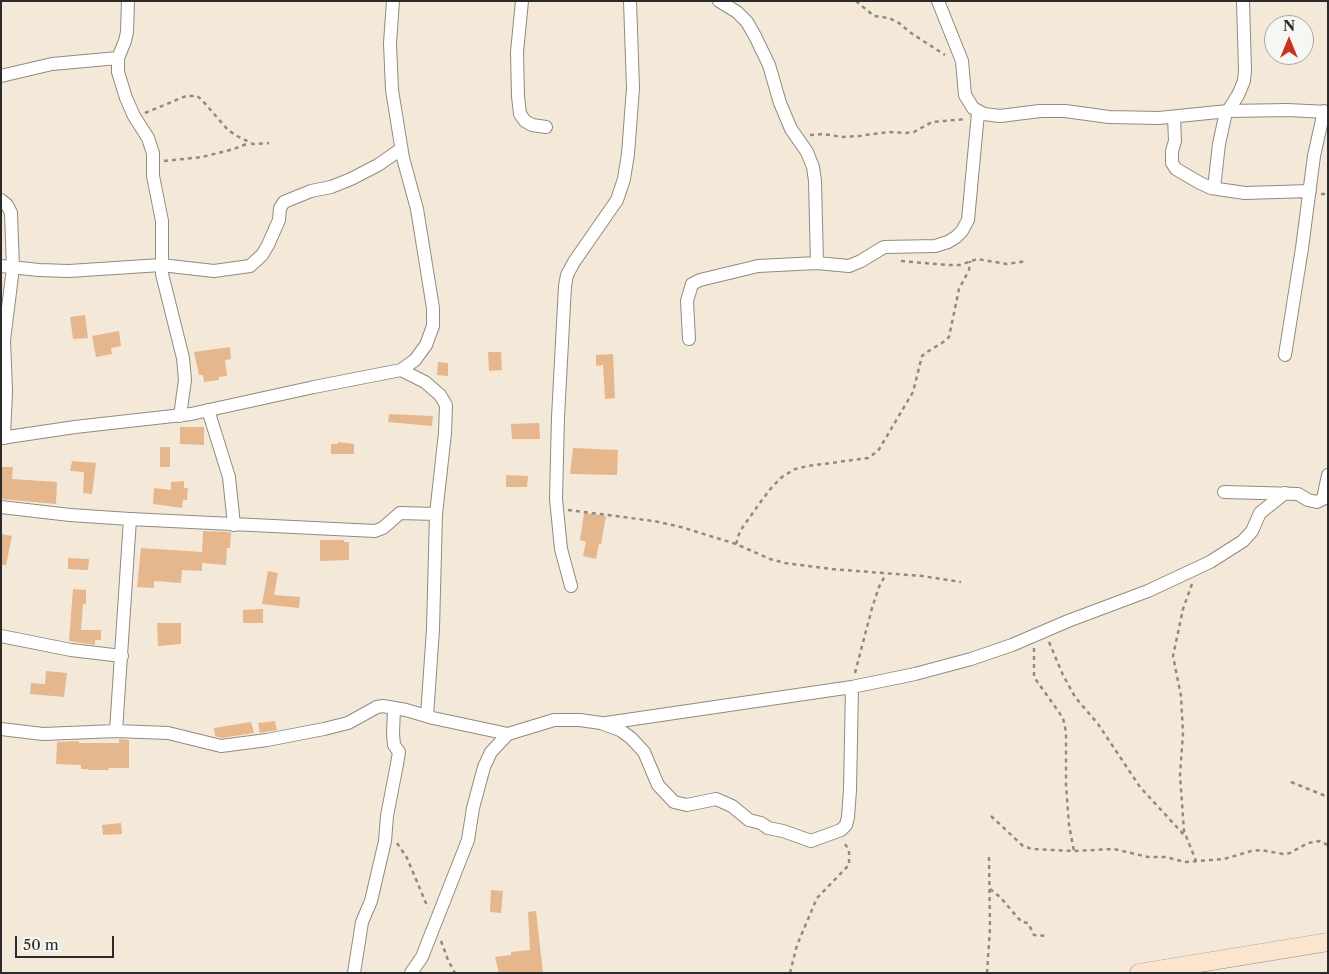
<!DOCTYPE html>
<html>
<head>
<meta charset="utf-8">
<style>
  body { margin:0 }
  #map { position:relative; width:1329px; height:974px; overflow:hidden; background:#f4e9d8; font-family:"Libre Caslon Text",serif }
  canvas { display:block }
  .frame { position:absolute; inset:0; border:2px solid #2b2b2b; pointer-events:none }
  .north { position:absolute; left:1264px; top:15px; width:50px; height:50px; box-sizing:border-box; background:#f6f6f2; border:1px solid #a5a5a2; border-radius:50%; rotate:0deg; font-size:14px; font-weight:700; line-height:20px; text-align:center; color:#2b2b2b }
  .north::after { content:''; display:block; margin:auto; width:18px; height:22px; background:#c8321e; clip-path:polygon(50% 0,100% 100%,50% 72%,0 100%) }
  .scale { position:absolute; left:15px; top:936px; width:99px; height:22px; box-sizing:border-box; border:2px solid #2b2b2b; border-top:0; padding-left:6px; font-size:15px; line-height:18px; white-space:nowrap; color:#2b2b2b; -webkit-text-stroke:4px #f6f6f2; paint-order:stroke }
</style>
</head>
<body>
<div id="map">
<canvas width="1329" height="974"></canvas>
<div class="frame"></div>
<div class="north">N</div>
<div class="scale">50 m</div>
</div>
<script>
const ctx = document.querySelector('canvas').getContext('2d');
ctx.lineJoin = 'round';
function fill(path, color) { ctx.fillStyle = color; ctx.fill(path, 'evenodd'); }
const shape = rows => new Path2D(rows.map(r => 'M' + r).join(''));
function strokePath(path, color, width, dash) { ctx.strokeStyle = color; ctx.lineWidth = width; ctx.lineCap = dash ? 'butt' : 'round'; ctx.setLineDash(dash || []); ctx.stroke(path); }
fill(shape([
  [85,315,88,338,73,339,70,317],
  [119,331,121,346,111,348,112,354,96,357,92,336],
  [230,347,231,359,225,360,227,376,219,377,219,380,204,382,203,375,199,375,194,352],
  [488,352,501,352,502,370,489,371],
  [613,354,615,398,605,399,603,365,596,366,596,355],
  [438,362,448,363,448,376,437,375],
  [389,414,433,416,432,426,388,422],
  [539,423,540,439,512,439,511,424],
  [180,427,204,427,204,445,180,444],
  [338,442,354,444,354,454,331,454,331,444,338,444],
  [160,447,170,447,170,467,160,467],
  [573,448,618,450,617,475,570,474],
  [72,461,96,463,92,494,83,493,84,472,70,471],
  [2,467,13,467,12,479,57,482,56,504,1,499],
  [506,475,528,476,527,487,506,487],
  [184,481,184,488,188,488,187,500,183,500,182,508,153,504,154,488,171,490,171,482],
  [584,513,606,516,601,544,599,544,596,559,583,556,586,542,580,540],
  [203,531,231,532,230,548,227,548,226,565,202,563,202,571,182,570,181,583,154,581,154,588,137,587,141,548,202,552],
  [1,534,12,536,6,565,1,565],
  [320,540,344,540,344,542,349,542,349,560,320,561],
  [68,558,89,559,88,570,68,569],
  [268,571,278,573,274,595,300,597,299,608,262,604],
  [73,589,86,590,86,604,83,604,81,630,101,630,101,640,95,640,95,645,69,641],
  [263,609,263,623,243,623,243,610],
  [157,623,181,623,181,644,158,646],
  [46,671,67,673,64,697,30,694,31,683,45,684],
  [275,721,277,730,260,733,258,723],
  [251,722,254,733,221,738,215,736,214,728],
  [119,739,129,740,129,768,108,768,109,770,88,770,88,769,81,769,81,765,56,764,57,742,79,741,79,743,119,743],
  [121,823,122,834,103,835,102,825],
  [491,890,503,891,501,913,490,912],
  [536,911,543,973,499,973,495,957,511,955,511,952,530,950,528,912]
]), '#e6b68d');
const street = shape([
  [128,1,127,32,125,41,118,58,118,72,126,98,134,116,148,138,153,153,153,176,162,221,162,274,183,358,185,380,180,416],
  [522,1,517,52,518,96,520,114,525,121,532,125,546,127],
  [719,1,737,12,747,22,755,36,769,65,780,103,791,129,807,152,813,167,815,181,817,263],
  [938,1,962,61,965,95,973,108,984,114,1000,116,1040,111,1065,111,1109,117,1159,118,1228,111,1287,110,1328,112],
  [1,76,52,64,118,58],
  [1228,111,1238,95,1244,81,1245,70,1243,1],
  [1174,117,1175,141,1172,151,1172,163,1176,169,1200,183,1211,188,1245,193,1310,191],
  [1214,188,1219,144,1226,112],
  [1,200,7,205,11,213,13,268,4,340,6,391,4,438],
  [1,266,39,270,69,271,161,265,214,271,250,266,262,255,268,245,279,220,280,208,284,202,311,191,331,187,351,179,378,165,401,149],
  [689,339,687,301,692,284,700,280,758,266,817,263,849,266,861,261,884,247,935,246,948,242,956,237,962,231,968,220,978,113],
  [1285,355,1302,248,1314,156,1324,111],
  [401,370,425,382,440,395,446,405,445,433,436,514,433,629,427,716],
  [208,410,229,477,234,525],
  [1,438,75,427,191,414,314,387,401,370,415,360,426,345,433,326,433,308,417,209,403,158,392,90,390,43,393,1],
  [1224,492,1298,494,1308,500,1317,502,1323,499,1328,475],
  [1,507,70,515,130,519,375,531,383,528,400,513,436,514],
  [571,586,561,549,556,499,558,417,565,286,567,275,574,262,617,200,624,179,628,154,633,88,630,1],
  [1,636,71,650,122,656],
  [606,723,852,687,915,674,971,659,1012,645,1068,621,1148,591,1210,562,1243,541,1252,531,1260,513,1285,493],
  [1,729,43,734,116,731,168,733,221,746,267,740,324,729,348,723,377,707,383,706,406,710,433,718,508,734,554,720,580,720,601,723,620,730,631,738,644,752,658,785,674,802,687,805,716,799,732,806,749,820,761,823,768,828,783,831,811,841,841,830,846,825,848,817,850,790,852,687],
  [116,731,130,519],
  [354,973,362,922,371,901,385,841,387,816,397,764,399,752,394,745,393,734,394,708],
  [411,973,422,957,468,840,473,808,484,767,491,752,508,734]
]);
const secondary = shape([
  [1139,973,1328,942]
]);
strokePath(street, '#908a82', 14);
strokePath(secondary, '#908a82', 19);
strokePath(shape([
  [856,1,874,16,889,18,899,23,911,33,945,55],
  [145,113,186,96,197,96,202,100,228,130,237,136,253,144,269,143],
  [810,135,823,134,843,137,859,136,889,132,906,133,914,132,932,122,966,119],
  [164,161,202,157,234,149,249,143],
  [1321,194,1328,194],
  [901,261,947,265,960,265,977,259,1007,264,1027,261],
  [568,510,654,521,681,527,736,544,770,559,785,563,831,569,922,576,961,582],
  [736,544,740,531,762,500,772,487,782,477,795,469,808,466,868,458,878,451,913,392,922,356,927,352,945,341,949,337,959,289,969,270,970,261],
  [1192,584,1183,609,1173,656,1181,696,1183,733,1180,775,1184,831,1196,861],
  [1049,642,1063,675,1075,697,1098,724,1140,787,1185,836],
  [1034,648,1034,677,1063,718,1066,732,1066,785,1069,825,1074,851],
  [855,673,872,608,879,587,886,574],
  [1291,782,1328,797],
  [991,816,1023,846,1032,849,1074,851,1114,849,1148,857,1166,857,1185,862,1224,859,1251,851,1261,850,1283,854,1290,853,1308,843,1319,841,1328,845],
  [397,843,407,858,428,908],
  [990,889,1000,897,1018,918,1022,922,1028,923,1034,935,1046,936],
  [441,941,448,960,455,973],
  [790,973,797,945,817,898,849,865,849,850,843,841],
  [987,973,990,928,989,856]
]), '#908a82', 2.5, [4, 4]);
strokePath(street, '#fff', 12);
strokePath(secondary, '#fce5cf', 18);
</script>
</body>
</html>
